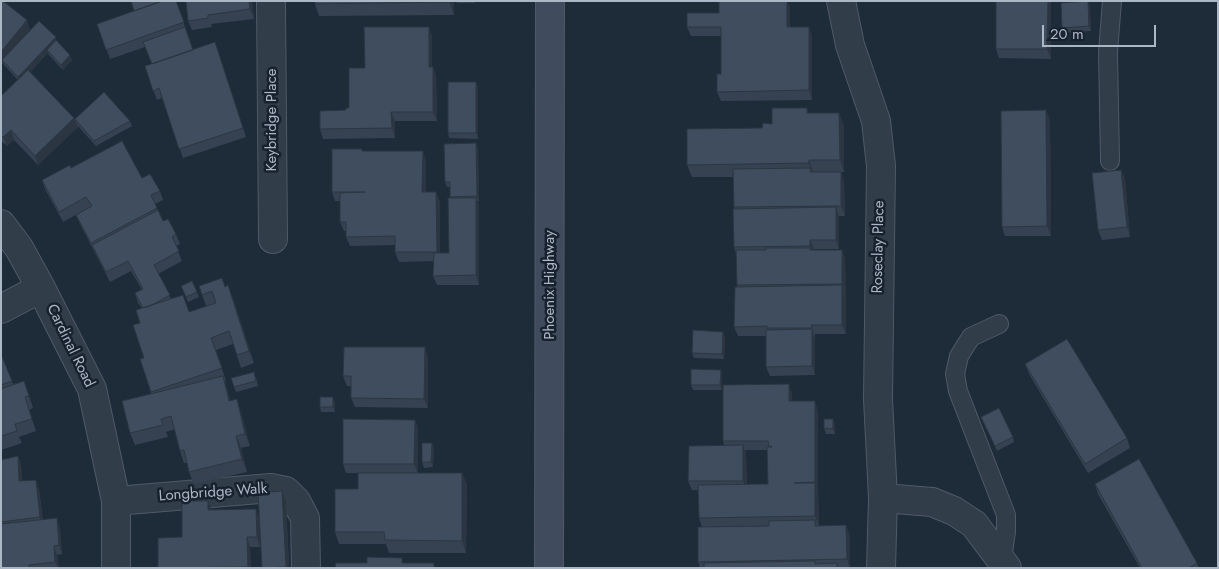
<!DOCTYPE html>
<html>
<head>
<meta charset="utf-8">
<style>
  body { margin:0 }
  #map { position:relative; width:1219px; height:569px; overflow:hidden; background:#1e2b39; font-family:Jost,sans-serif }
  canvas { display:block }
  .frame { position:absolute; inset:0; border:2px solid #acb7c6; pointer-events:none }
  .scale { position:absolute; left:1042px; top:25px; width:114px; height:22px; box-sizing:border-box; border:2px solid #acb7c6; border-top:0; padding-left:6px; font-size:15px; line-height:18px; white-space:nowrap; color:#acb7c6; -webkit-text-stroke:4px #18222e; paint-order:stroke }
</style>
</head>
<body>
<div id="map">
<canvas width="1219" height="569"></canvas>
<div class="frame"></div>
<div class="scale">20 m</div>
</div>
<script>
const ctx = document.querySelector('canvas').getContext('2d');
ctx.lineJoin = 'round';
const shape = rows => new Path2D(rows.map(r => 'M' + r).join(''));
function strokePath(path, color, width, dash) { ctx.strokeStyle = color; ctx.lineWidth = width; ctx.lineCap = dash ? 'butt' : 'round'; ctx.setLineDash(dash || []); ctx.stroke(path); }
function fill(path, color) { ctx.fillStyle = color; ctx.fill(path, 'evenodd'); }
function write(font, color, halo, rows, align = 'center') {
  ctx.font = font + ' Jost,sans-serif'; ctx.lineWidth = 5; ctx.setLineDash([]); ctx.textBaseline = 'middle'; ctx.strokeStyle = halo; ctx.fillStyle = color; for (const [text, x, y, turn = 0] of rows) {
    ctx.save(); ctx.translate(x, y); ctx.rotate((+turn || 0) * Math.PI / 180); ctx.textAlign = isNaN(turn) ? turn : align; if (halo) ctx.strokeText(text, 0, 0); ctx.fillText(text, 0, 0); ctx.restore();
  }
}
const lane = shape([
  [1110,161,1108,52,1112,1],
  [999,324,971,337,959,356,955,374,958,391,1006,515,1006,532,1002,559]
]);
const street = shape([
  [271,1,273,239],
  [841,1,850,45,876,121,881,166,878,399,883,498,881,568],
  [1,224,19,248,41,288,92,389,116,501,116,568],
  [1,309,41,288],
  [883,498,932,502,954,511,974,524,1007,568],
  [116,501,271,488,286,491,296,501,305,518,306,568]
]);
const secondary = shape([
  [549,568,550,1]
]);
strokePath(lane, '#505a67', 20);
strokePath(street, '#505a67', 30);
strokePath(secondary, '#505a67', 30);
strokePath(lane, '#323d4a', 18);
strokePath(street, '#323d4a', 28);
strokePath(secondary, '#404c5d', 28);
fill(shape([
  [1,1,30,29,24,37,57,41,72,60,63,70,49,55,48,53,30,72,75,119,130,121,132,126,96,146,77,125,78,127,38,165,14,140,7,146,1,141,1,96,18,80,4,65,3,63,1,66],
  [176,1,193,50,215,42,246,137,183,158,162,98,157,100,145,66,152,64,145,47,110,59,97,24],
  [186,1,252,1,254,19,211,24,212,27,192,30,188,21],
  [315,1,454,1,454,15,319,16,315,4],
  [456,1,475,1,475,3,457,3],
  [719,1,787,1,790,8,790,27,812,36,812,100,721,101,717,92,721,74,721,36,691,36,687,27,719,13],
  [996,1,1051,1,1051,59,999,58,996,49],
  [1088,1,1090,7,1091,31,1064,33,1062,28],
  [429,27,432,36,432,67,433,67,436,76,437,121,395,121,395,138,323,139,320,129,349,108,365,68],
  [478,87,478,139,449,138,448,133],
  [807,108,808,113,844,125,844,172,813,172,841,172,844,182,845,216,839,216,839,249,814,249,814,250,842,250,845,259,846,334,815,334,815,375,770,376,766,367,766,336,738,336,734,327,737,287,737,285,736,254,734,247,734,209,733,177,692,177,687,165],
  [1050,119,1051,236,1005,236,1002,227],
  [476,143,478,148,479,201,477,201,479,207,479,285,437,285,433,276,434,261,399,262,395,252,395,245,350,246,346,237,346,231,344,231,340,222,340,201,335,201,332,192,362,151,426,161,426,192,436,192,440,202,440,253,449,253,451,198,450,187,447,187,445,182],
  [71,168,142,178,160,191,163,200,155,204,163,221,176,234,180,244,176,246,182,261,158,274,171,299,189,312,206,306,199,286,225,287,233,298,254,363,241,368,233,344,216,350,226,381,225,381,230,400,241,412,250,446,241,448,247,472,194,484,189,472,187,463,184,463,180,451,175,429,166,432,168,437,135,445,130,433,151,394,140,359,144,358,140,323,142,308,138,303,135,293,142,290,131,271,110,282,80,224,76,215,90,207,63,222,45,189,42,180],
  [1121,170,1125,179,1130,237,1102,240,1098,230],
  [192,281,199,297,188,302,181,286],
  [725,337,724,359,694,358,692,353],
  [1,354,13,384,24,381,33,408,29,410,36,431,19,437,22,443,1,450],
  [428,357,428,408,355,407,351,398,351,386,347,386,343,376],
  [1025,364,1127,438,1130,448,1088,473,1029,374],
  [722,375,722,390,693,390,691,385],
  [256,377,258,386,236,392,234,387],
  [792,394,792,401,818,411,818,492,819,526,850,535,850,568,700,568,698,562,702,527,699,518,698,490,692,490,688,481,724,445,723,441],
  [745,450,767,450,768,484,747,484,746,455],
  [335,402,335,412,321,412,320,407],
  [981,417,1013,437,1014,442,997,451],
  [415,420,418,429,418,473,462,473,467,485,466,553,389,553,386,544,339,544,335,532,358,489,358,473,346,473,343,464],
  [835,424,835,434,826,434,824,428],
  [434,448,433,467,424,468,422,462],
  [18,456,21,465,22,481,39,489,43,520,60,528,62,554,57,555,59,568,1,568,1,460],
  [1095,484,1197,563,1199,568,1140,568,1098,494],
  [208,501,212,510,259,518,286,501,289,568,262,568,260,529,260,547,250,547,251,568,158,568,182,537]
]), '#364251');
fill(shape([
  [249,1,252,1,254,19,250,9],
  [449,1,454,1,454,15,449,2],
  [787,1,790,8,790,36,787,27],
  [1048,1,1051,1,1051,59,1047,49],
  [1088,1,1090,7,1091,31,1089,26],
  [27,20,30,29,4,62,2,60,3,63,1,66,1,52],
  [429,27,432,36,432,76,429,67],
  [809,27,812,36,812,100,809,90],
  [56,37,57,43,47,50,48,53,20,82,18,77],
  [70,55,72,60,63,70,61,65],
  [433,67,436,76,437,121,433,112],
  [476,82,478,87,478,139,476,133],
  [1046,110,1050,119,1051,236,1047,226],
  [391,112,395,121,395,138,392,128],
  [839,113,844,125,844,172,840,160],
  [74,118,78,127,38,165,35,156],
  [11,130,14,140,7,146,3,137],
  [476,143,478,148,479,201,477,196],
  [423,151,426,161,426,202,422,192],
  [809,160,813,172,813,176,809,163],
  [1121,170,1125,179,1130,237,1127,227],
  [841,172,844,182,845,216,841,206],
  [436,192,440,202,440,261,437,252],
  [476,198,479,207,479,285,476,275],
  [836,207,839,217,839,249,836,240],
  [810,240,814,249,814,255,810,246],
  [842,250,845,259,846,294,842,284],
  [228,285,233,298,254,363,249,351],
  [842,285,846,295,846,334,842,325],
  [812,329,815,339,815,375,812,366],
  [723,332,725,337,724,359,722,354],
  [425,347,428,357,428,408,424,399],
  [721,370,722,375,722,390,720,385],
  [223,376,227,389,234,413,229,401],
  [789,384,792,394,792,411,789,401],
  [333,397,335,402,335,412,333,407],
  [237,399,241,412,250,446,245,434],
  [815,401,818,411,818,492,815,482],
  [833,419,835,424,835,434,833,429],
  [415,420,418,429,418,474,414,464],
  [236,436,241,448,247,472,242,459],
  [432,443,434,448,433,467,431,462],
  [743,445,746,455,747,490,743,481],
  [18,456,21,465,23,490,19,481],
  [462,473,467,485,466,553,462,541],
  [36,480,39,489,43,527,40,517],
  [815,483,818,493,819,526,815,516],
  [282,491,286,501,289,568,286,567],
  [208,501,212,510,208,510],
  [256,509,260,519,260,547,257,537],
  [57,518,60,528,62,554,59,545],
  [846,525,850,535,850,568,847,559],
  [247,537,250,547,251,568,248,567],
  [54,546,57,555,59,568,58,568,55,562]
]), '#2c3642');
const building = shape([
  [1,1,3,1,27,20,1,52,1,1],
  [131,1,162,1,134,11,131,1],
  [162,1,176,1,184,22,106,50,97,24,162,1],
  [186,1,249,1,250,9,208,15,208,18,188,21,186,1],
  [315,1,449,1,449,2,315,4,315,1],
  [719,1,787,1,787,27,809,27,809,90,717,92,717,74,721,74,721,27,687,27,687,13,719,13,719,1],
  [996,1,1048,1,1047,49,996,49,996,1],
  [1088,1,1089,26,1062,28,1061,3,1088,1],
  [39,21,56,37,18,77,2,60,39,21],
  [185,27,193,50,152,64,143,42,185,27],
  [364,27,429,27,429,67,433,67,433,112,391,112,392,128,320,129,320,111,346,110,346,108,349,108,349,68,365,68,364,27],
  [56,40,70,55,61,65,47,50,56,40],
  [215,42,243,128,179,149,159,88,153,91,145,66,215,42],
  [28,70,74,118,35,156,11,130,3,137,1,135,1,96,28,70],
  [448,82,476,82,476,133,448,133,448,82],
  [104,92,130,121,94,141,75,119,104,92],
  [772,108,807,108,807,113,839,113,840,160,809,160,809,163,687,165,687,129,762,128,763,123,772,124,772,108],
  [1046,110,1047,226,1002,227,1001,111,1046,110],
  [122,141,142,178,150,174,160,191,151,195,157,208,91,243,76,215,92,206,86,197,59,212,42,180,70,165,71,168,122,141],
  [476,143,477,196,450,197,450,182,445,182,444,144,476,143],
  [332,149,362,149,362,151,423,151,422,192,436,192,437,252,395,252,395,236,346,237,346,222,340,222,340,193,365,192,332,192,332,149],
  [810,168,810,172,841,172,841,206,734,207,733,169,810,168],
  [1121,170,1127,227,1098,230,1092,173,1121,170],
  [448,198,476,198,476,275,433,276,434,253,449,253,448,198],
  [836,207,836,240,810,240,810,246,734,247,733,209,836,207],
  [158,210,163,221,168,219,176,234,172,237,179,251,154,265,170,295,150,306,143,308,135,293,143,289,128,261,106,272,92,245,158,210],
  [766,248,810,248,810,250,842,250,842,284,737,285,736,250,766,250,766,248],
  [222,278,225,287,228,285,249,351,237,355,229,331,211,338,222,368,151,392,140,359,144,358,133,325,140,323,136,310,183,295,189,312,216,303,212,291,202,295,199,286,222,278],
  [192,281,197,292,186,297,181,286,192,281],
  [842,285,842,325,811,325,812,328,767,328,767,326,734,327,735,287,842,285],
  [812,329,812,366,766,367,766,330,812,329],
  [693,330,723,332,722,354,692,353,693,330],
  [1067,339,1127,438,1085,464,1025,364,1067,339],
  [344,347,425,347,424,399,351,398,351,376,343,376,344,347],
  [1,354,12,381,1,385,1,354],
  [691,369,721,370,720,385,691,385,691,369],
  [254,372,256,381,234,387,231,378,254,372],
  [223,376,229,401,237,399,245,434,236,436,242,459,189,472,184,450,180,451,171,416,161,419,163,425,130,433,122,401,223,376],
  [24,381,29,396,25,397,32,419,15,424,17,431,1,436,1,389,24,381],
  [789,384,789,401,815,401,815,482,794,483,815,483,815,516,699,518,698,485,768,484,767,447,772,447,769,446,768,441,723,441,723,385,789,384],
  [320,397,333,397,333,407,320,407,320,397],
  [999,408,1013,437,995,446,981,417,999,408],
  [343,419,415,420,414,464,343,464,343,419],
  [824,419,833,419,833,429,824,428,824,419],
  [422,443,432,443,431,462,422,462,422,443],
  [743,445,743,481,688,481,689,446,743,445],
  [18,456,19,481,36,480,40,517,1,522,1,460,18,456],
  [1139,459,1197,563,1189,568,1142,568,1095,484,1139,459],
  [358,473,462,473,462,541,385,540,384,532,335,532,335,489,358,489,358,473],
  [282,491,286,567,262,568,258,493,282,491],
  [182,501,208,501,208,510,256,509,257,537,247,537,248,567,158,568,158,538,182,537,182,501],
  [57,518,59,545,54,546,55,562,29,565,29,568,1,568,1,524,57,518],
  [815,520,815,526,846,525,847,559,698,562,698,527,769,526,769,521,815,520],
  [367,557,402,558,402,563,434,563,434,568,335,568,336,563,367,563,367,557],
  [815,561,815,564,837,563,837,568,704,568,704,563,815,561]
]);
fill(building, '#3f4d5e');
strokePath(building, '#2c3642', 1);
write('15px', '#acb7c6', '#18222e', [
  ["Keybridge Place",272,120,-90],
  ["Roseclay Place",879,247,-89],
  ["Phoenix Highway",550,285,-90],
  ["Cardinal Road",70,346,64],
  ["Longbridge Walk",213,493,-4]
]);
</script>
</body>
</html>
